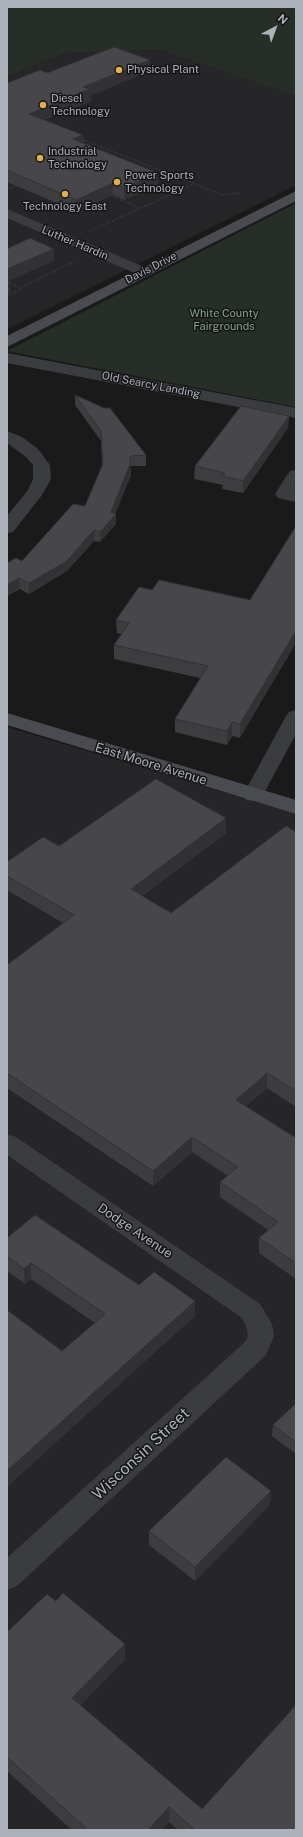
<!DOCTYPE html>
<html>
<head>
<meta charset="utf-8">
<style>
  body { margin:0 }
  #map { position:relative; width:303px; height:1837px; overflow:hidden; background:#1a1a1b; font-family:"Public Sans",sans-serif }
  canvas { display:block }
  .frame { position:absolute; inset:0; border:8px solid #adb1ba; pointer-events:none }
  .north { position:absolute; left:255px; top:8px; width:40px; height:40px; -webkit-text-stroke:3px #151516; paint-order:stroke; rotate:41deg; font-size:11px; font-weight:700; line-height:16px; text-align:center; color:#adb1ba }
  .north::after { content:''; display:block; margin:auto; width:14px; height:18px; background:#adb1ba; clip-path:polygon(50% 0,100% 100%,50% 72%,0 100%) }
</style>
</head>
<body>
<div id="map">
<canvas width="303" height="1837"></canvas>
<div class="frame"></div>
<div class="north">N</div>
</div>
<script>
const ctx = document.querySelector('canvas').getContext('2d');
ctx.lineJoin = 'round';
function fill(path, color) { ctx.fillStyle = color; ctx.fill(path, 'evenodd'); }
const shape = rows => new Path2D(rows.map(r => 'M' + r).join(''));
function strokePath(path, color, width, dash) { ctx.strokeStyle = color; ctx.lineWidth = width; ctx.lineCap = dash ? 'butt' : 'round'; ctx.setLineDash(dash || []); ctx.stroke(path); }
function write(font, color, halo, rows, align = 'center') {
  ctx.font = font + ' "Public Sans",sans-serif'; ctx.lineWidth = 3; ctx.setLineDash([]); ctx.textBaseline = 'middle'; ctx.strokeStyle = halo; ctx.fillStyle = color; for (const [text, x, y, turn = 0] of rows) {
    ctx.save(); ctx.translate(x, y); ctx.rotate((+turn || 0) * Math.PI / 180); ctx.textAlign = isNaN(turn) ? turn : align; if (halo) ctx.strokeText(text, 0, 0); ctx.fillText(text, 0, 0); ctx.restore();
  }
}
fill(shape([
  [160,50,296,96,296,185,7,329,7,76,66,53],
  [7,727,296,814,296,1830,7,1830]
]), '#262628');
fill(shape([
  [7,7,296,7,296,96,160,50,66,53,7,76],
  [296,203,296,407,7,351]
]), '#262e27');
strokePath(shape([
  [81,139,223,195,240,193],
  [7,189,18,185],
  [109,195,140,208],
  [90,231,194,184],
  [7,281,22,289,7,296],
  [20,288,75,261]
]), '#414347', 1.5, [1, 2]);
fill(shape([
  [7,209,149,269,151,272,149,275,144,276,139,275,7,218,7,209],
  [7,353,296,408,296,418,7,363,7,353],
  [7,431,22,437,38,449,50,465,51,479,42,495,13,532,7,533,7,516,28,490,33,479,33,465,26,457,7,443,7,431],
  [296,470,296,489,294,491,296,492,296,502,278,498,275,494,287,475,290,471,296,470],
  [296,710,296,734,263,795,260,800,253,801,246,800,243,795,286,716,289,712,296,710],
  [7,1134,16,1137,260,1304,272,1324,274,1336,266,1355,17,1586,7,1590,7,1558,246,1341,248,1336,246,1326,242,1318,7,1155,7,1134]
]), '#3b3c40');
fill(shape([
  [296,191,296,201,7,347,7,336,296,191],
  [7,713,296,800,296,814,7,725,7,713]
]), '#494b50');
fill(shape([
  [150,71,91,95,91,101,44,120,83,135,84,143,158,173,158,185,124,200,113,195,76,211,7,182,7,83,47,73],
  [75,395,146,455,146,466,130,466,131,475,115,513,116,524,100,542,94,541,67,571,29,594,20,589,7,596,7,563,22,561,85,506,102,465,101,441,75,405],
  [289,416,288,428,243,493,222,489,223,485,194,479,195,466],
  [152,590,250,600,240,738,232,736,227,745,175,732,175,719,200,678,114,659,114,645,122,634,117,633,116,620],
  [226,818,226,833,142,896,171,913,296,832,296,1107,267,1088,246,1106,296,1138,296,1279,259,1253,259,1238,268,1230,220,1197,220,1182,228,1176,192,1152,153,1186,7,1088,7,965,63,923,7,890,7,862,59,846],
  [7,1238,139,1285,195,1316,62,1351,95,1323,31,1279,25,1284,7,1271],
  [296,1403,296,1454,272,1436,273,1425],
  [271,1491,270,1505,195,1581,149,1545,149,1531],
  [7,1632,125,1659,80,1706,202,1809,296,1830,178,1830,169,1822,161,1830,72,1830,7,1771]
]), '#3d3d40');
fill(shape([
  [150,60,150,71,91,95,91,101,30,125,29,114,83,87],
  [83,135,84,146,73,139],
  [158,173,158,185,124,200,124,188],
  [113,183,113,195,76,211,76,200],
  [54,249,54,261,10,280,10,292,7,294,7,269],
  [289,416,288,428,243,493,243,481],
  [130,464,131,475,115,515,116,514,116,524,100,542,100,532,111,512],
  [94,530,94,541,67,571,29,594,29,583],
  [19,578,20,589,7,596,7,585],
  [296,631,296,643,240,738,240,724],
  [232,722,232,736,227,745,227,731],
  [226,818,226,833,131,904,131,889],
  [267,1073,267,1088,236,1115,236,1100],
  [192,1137,192,1152,153,1186,153,1171],
  [31,1263,31,1279,25,1284,24,1269],
  [195,1301,195,1316,7,1487,7,1471],
  [271,1491,270,1505,195,1581,195,1567],
  [125,1644,125,1659,73,1713,72,1698],
  [169,1807,169,1822,161,1830,148,1830]
]), '#323234');
const building = shape([
  [114,47,150,60,83,87,90,89,29,114,83,135,73,139,158,173,124,188,113,183,76,200,7,170,7,83,40,70,47,73,114,47],
  [30,238,54,249,7,269,7,249,30,238],
  [75,395,104,408,110,408,146,455,130,456,130,464,111,512,116,514,100,532,94,530,67,561,29,583,19,578,7,585,7,563,16,558,22,561,73,504,85,506,103,464,101,431,75,395],
  [241,406,289,416,243,481,223,476,225,473,195,466,241,406],
  [296,526,296,631,240,724,232,722,227,731,175,719,208,666,114,645,129,623,116,620,139,587,152,590,159,580,250,600,296,526],
  [156,779,226,818,131,889,171,913,286,826,296,832,296,1091,267,1073,236,1100,296,1138,296,1263,259,1238,278,1222,220,1182,238,1167,192,1137,153,1171,7,1073,7,965,74,915,7,876,7,862,43,837,59,846,156,779],
  [35,1215,139,1285,154,1272,195,1301,7,1471,7,1310,62,1351,105,1314,31,1263,24,1269,7,1256,7,1238,35,1215],
  [296,1403,296,1442,273,1425,296,1403],
  [226,1457,271,1491,195,1567,149,1531,226,1457],
  [63,1593,125,1644,72,1698,202,1809,296,1705,296,1830,195,1830,169,1807,148,1830,88,1830,7,1757,7,1632,47,1594,56,1601,63,1593]
]);
fill(building, '#47474b');
strokePath(building, '#323234', 1);
for (const [x, y, r, color] of [
  [119,70,4,"#e2af4b"],
  [43,105,4,"#e2af4b"],
  [40,158,4,"#e2af4b"],
  [117,182,4,"#e2af4b"],
  [65,194,4,"#e2af4b"]
]) { const dot = new Path2D(); dot.arc(x, y, r, 0, 2 * Math.PI); ctx.fillStyle = color; ctx.fill(dot); strokePath(dot, '#151516', 1.5); }
write('11px', '#adb1ba', '#151516', [
  ["Physical Plant",127,70],
  ["Diesel",51,99],
  ["Technology",51,112],
  ["Industrial",48,152],
  ["Technology",48,165],
  ["Power Sports",125,176],
  ["Technology",125,189],
  ["Technology East",65,207,"center"]
], 'left');
write('11px', '#adb1ba', '#151516', [
  ["Luther Hardin",75,243,23],
  ["Davis Drive",151,268,-27],
  ["Old Searcy Landing",151,385,11]
]);
write('11px', '#86a388', '#151516', [
  ["White County",224,314],
  ["Fairgrounds",224,327]
]);
write('13px', '#adb1ba', '#151516', [
  ["East Moore Avenue",151,764,17],
  ["Dodge Avenue",135,1231,34]
]);
write('16px', '#adb1ba', '#151516', [
  ["Wisconsin Street",141,1454,-43]
]);
</script>
</body>
</html>
